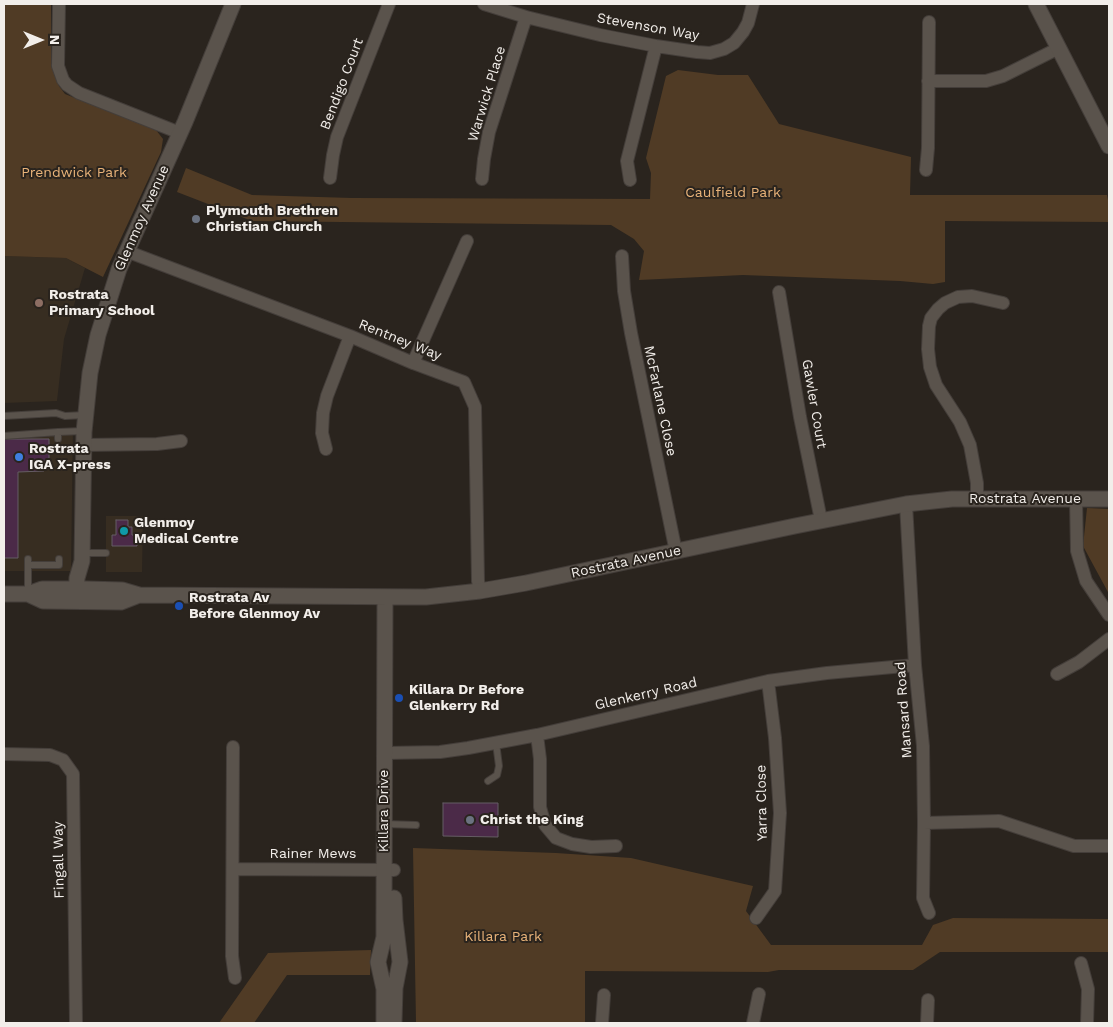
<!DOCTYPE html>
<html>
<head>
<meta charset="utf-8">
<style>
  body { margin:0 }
  #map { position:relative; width:1113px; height:1027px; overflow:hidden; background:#2a241e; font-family:"Work Sans",sans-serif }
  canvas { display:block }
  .frame { position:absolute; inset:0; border:5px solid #f2eeea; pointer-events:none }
  .north { position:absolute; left:15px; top:15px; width:50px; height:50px; -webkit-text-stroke:4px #2a241e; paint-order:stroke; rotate:90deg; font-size:14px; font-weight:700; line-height:20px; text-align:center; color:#f2eeea }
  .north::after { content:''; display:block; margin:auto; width:18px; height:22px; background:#f2eeea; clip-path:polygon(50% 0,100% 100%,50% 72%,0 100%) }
</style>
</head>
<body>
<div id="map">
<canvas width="1113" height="1027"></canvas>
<div class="frame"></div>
<div class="north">N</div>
</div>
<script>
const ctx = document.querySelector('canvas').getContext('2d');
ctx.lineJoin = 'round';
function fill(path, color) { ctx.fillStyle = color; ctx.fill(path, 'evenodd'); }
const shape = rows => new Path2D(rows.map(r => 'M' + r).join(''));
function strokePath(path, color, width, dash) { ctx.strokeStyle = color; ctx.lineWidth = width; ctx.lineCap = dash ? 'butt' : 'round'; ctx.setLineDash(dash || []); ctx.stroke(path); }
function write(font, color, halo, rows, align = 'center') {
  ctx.font = font + ' "Work Sans",sans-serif'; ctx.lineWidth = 4; ctx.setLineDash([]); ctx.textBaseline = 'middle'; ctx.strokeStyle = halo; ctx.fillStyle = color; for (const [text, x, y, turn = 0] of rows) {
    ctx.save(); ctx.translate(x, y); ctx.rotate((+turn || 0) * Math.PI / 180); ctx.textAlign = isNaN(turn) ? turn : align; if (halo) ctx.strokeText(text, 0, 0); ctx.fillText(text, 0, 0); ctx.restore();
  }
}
fill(shape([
  [4,256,66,258,85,268,64,339,57,401,4,403],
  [73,428,71,571,4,571,4,432],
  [106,516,143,516,142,572,106,572]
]), '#372d21');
fill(shape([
  [4,4,51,4,51,65,59,86,65,94,75,98,156,130,163,139,161,152,103,277,66,258,4,256],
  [678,70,718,75,748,75,779,124,911,157,910,195,1107,195,1109,205,1109,222,945,221,945,282,933,284,900,281,743,275,639,280,644,251,634,239,611,225,252,221,177,192,186,168,252,195,352,198,650,199,651,173,646,158,666,76],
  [1087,508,1109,509,1109,594,1083,546],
  [413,848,556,853,631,858,753,886,746,911,771,945,922,945,933,925,953,918,1109,919,1109,952,940,952,913,970,779,970,768,972,585,971,585,1023,416,1023],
  [371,950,370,975,287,975,254,1023,219,1023,268,953]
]), '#503b25');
const building = shape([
  [6,439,49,439,49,461,44,461,44,471,18,472,18,558,4,558,4,441,6,439],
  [116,520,128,520,128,527,132,527,132,535,137,535,137,546,112,546,112,535,116,535,116,520],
  [443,803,498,803,498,837,443,836,443,803]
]);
fill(building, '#4b2a48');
strokePath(building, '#655d64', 1);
const service = shape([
  [4,416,56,413,65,416,85,415],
  [4,436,58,432],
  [58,439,58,432,83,431],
  [82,553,106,553],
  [28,565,59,565,59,559],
  [28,593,28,559],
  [488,781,497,775,499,766,496,743],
  [385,824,416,825]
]);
const minor = shape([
  [59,4,58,66,63,80,67,85,79,93,180,133],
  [484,4,526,17,600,35,656,46,697,52,710,53,724,49,734,43,743,32,748,23,753,4],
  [928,81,986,81,1003,76,1059,48],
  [926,170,928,148,929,22],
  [330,178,333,155,337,137,389,4],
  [482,179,484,159,489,132,526,17],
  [630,180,627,161,656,46],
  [126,251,350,336,413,363,464,382,475,407,478,581,480,591],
  [622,256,624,291,631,333,676,552],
  [779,292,800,417,821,520],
  [413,363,467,241],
  [83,445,157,444,181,441],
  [326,449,322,433,323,413,327,396,350,336],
  [977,499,977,483,970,445,960,422,936,385,930,367,928,349,929,326,931,318,938,309,945,303,958,297,972,296,1003,303],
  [1076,499,1077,551,1086,581,1109,615],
  [906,504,915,665,923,746,924,823,923,898,929,913],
  [1057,674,1079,662,1109,639],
  [537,735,540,759,540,807,545,825,556,838,572,844,591,847,616,846],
  [233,747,232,956,235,978],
  [385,753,440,752,468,748,537,735,768,681,827,673,915,665],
  [4,754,50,755,63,760,73,774,76,1023],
  [924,823,999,821,1074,846,1109,846],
  [233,869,394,870],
  [756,918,775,891,780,813,775,738,768,681],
  [1081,963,1088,989,1087,1023],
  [602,1023,604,995],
  [753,1023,759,994],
  [927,1023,928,1000]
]);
const tertiary = shape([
  [1036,4,1109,146],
  [4,594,28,594,42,589,86,589,122,590,139,595,426,597,480,591,526,583,795,526,906,504,952,499,1109,499],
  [28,594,43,601,121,602,139,595],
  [76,601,77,578,82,561,84,432,90,373,98,335,119,269,185,122,233,4],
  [394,1022,395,988,400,962,395,920,394,898],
  [384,1023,384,989,378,962,384,937,384,915,385,597]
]);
strokePath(service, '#443e3a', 8);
strokePath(minor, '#443e3a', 14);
strokePath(tertiary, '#443e3a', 17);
strokePath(service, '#5a534c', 6);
strokePath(minor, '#5a534c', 12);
strokePath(tertiary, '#5a534c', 15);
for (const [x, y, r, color] of [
  [196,219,5,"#6b7280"],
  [39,303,5,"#8d6e63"],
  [19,457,5,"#3f7fe0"],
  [124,531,5,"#0f9aa8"],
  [179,606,5,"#1a4fb4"],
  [399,698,5,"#1a4fb4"],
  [470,820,5,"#6b7280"]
]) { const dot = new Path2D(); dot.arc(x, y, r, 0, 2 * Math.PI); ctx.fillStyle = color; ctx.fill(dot); strokePath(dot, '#2a241e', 2); }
write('14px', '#f2eeea', '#2a241e', [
  ["Stevenson Way",648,27,10],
  ["Bendigo Court",342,84,-69],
  ["Warwick Place",487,94,-73],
  ["Glenmoy Avenue",142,218,-66],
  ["Rentney Way",400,340,22],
  ["McFarlane Close",660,401,78],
  ["Gawler Court",814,404,80],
  ["Rostrata Avenue",1025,499],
  ["Rostrata Avenue",626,562,-12],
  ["Glenkerry Road",646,694,-13],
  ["Mansard Road",904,710,-94],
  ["Yarra Close",762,803,-91],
  ["Killara Drive",384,811,-90],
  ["Rainer Mews",313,854],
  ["Fingall Way",59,860,-91]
]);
write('14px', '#e9b379', '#2a241e', [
  ["Prendwick Park",74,173],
  ["Caulfield Park",733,193],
  ["Killara Park",503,937]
]);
write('bold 14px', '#f2eeea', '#2a241e', [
  ["Plymouth Brethren",206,211],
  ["Christian Church",206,227],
  ["Rostrata",49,295],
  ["Primary School",49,311],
  ["Rostrata",29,449],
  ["IGA X-press",29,465],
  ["Glenmoy",134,523],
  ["Medical Centre",134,539],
  ["Rostrata Av",189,598],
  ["Before Glenmoy Av",189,614],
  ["Killara Dr Before",409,690],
  ["Glenkerry Rd",409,706],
  ["Christ the King",480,820]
], 'left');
</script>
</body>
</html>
